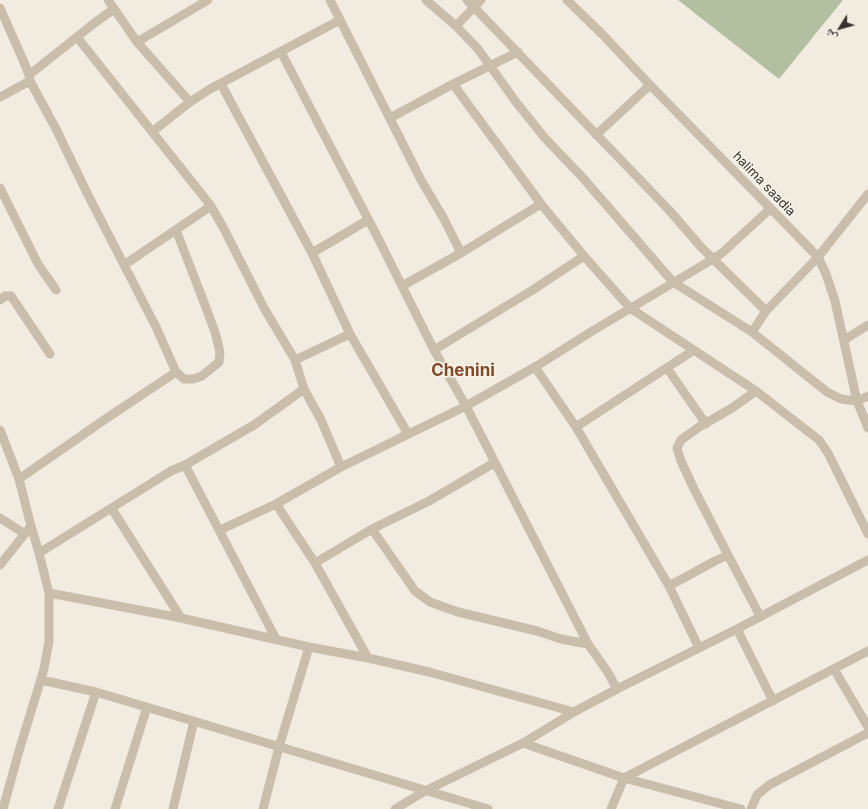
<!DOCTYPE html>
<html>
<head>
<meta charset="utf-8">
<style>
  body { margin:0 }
  #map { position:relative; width:868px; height:809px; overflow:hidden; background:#f2ece0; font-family:Inter,"Noto Naskh Arabic",sans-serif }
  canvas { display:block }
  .north { position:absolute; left:820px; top:8px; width:40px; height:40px; -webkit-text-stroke:3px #f9f5ec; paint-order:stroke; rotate:233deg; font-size:11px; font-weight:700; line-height:16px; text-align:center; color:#38312b }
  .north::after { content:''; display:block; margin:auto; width:14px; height:18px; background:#38312b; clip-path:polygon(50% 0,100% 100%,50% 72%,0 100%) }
</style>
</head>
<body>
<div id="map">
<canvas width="868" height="809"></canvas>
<div class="north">ش</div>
</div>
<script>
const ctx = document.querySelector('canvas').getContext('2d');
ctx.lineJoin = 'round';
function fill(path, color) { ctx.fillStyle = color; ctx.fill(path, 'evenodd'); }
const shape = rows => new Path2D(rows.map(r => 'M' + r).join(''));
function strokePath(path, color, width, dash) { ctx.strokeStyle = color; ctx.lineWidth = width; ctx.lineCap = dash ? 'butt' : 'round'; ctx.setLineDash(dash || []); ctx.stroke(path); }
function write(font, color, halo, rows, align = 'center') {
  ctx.font = font + ' Inter,sans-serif'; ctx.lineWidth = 3; ctx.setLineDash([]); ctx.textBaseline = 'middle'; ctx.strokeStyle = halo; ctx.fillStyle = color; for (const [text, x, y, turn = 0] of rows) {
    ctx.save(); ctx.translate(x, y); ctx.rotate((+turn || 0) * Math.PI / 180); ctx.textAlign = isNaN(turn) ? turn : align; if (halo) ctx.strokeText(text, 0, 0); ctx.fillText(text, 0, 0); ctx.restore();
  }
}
fill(shape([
  [678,0,843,0,779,79]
]), '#b2c0a1');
strokePath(shape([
  [108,0,137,42,208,0],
  [330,0,421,180,444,219,461,253],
  [426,0,456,26,478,49,516,102,544,137,583,178,673,282,752,332,827,392,841,399,857,401,868,396],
  [467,0,669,210,701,247,766,311],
  [567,0,602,34,650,85,818,257,826,274,835,301,857,401,868,428],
  [0,8,23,60,29,75,30,81,56,129,88,195,156,327,176,372,184,379,193,379,202,376,219,362,220,352,215,332,205,305,176,230],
  [456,26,481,0],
  [77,37,93,24,114,9],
  [137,42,190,102],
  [281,52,379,240,434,350,466,406,588,644,607,671,617,689],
  [29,75,77,37,211,206],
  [221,84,312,253],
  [453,84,541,204,584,256,630,308,756,391,819,440,828,453,868,534],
  [0,97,30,81],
  [390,118,453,84,518,52],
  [152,132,190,102,210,89,340,20],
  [596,135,650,85],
  [0,188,38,264,56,290],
  [368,220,312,253,350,334,408,434],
  [124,265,211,206,224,229,264,308,295,360,304,389,321,420,341,467],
  [402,286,461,253,541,204],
  [0,300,5,296,11,296,50,354],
  [752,332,766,311,818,257,868,194],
  [844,340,868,325],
  [434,350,531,291,584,256],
  [295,360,350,334],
  [535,367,576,427,669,586,715,561,728,555,760,616],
  [667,368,706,424],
  [576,427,694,350],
  [0,430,19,479,31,526,39,553,49,593,49,641,44,669,19,751,3,809],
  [185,465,276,639],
  [19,479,104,420,176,372],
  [276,504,315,563,368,658],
  [112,509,181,618],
  [0,518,25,534],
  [372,529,415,591,430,602,458,612,537,631,561,639,588,644],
  [220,530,276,504,341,467,466,406,535,367,594,330,713,259,722,253,770,209],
  [39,553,171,471,185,465,254,425,304,389],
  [728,555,694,489,681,461,677,448,681,440,699,427,732,408,756,391],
  [315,563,372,529,429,501,494,463],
  [0,565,31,526],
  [669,586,699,648],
  [49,593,181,618,309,647,368,658,429,672,574,712],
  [737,629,773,701],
  [834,669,868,727],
  [41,680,96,692,488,809],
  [523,743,624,778,741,809],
  [58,809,96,692],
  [115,809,147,707],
  [173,809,194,721],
  [263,809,279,747,309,647],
  [395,809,425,791,523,743,574,712,617,689,737,629,868,560],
  [611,809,624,778,868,651],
  [751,809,757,795,769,785,868,733]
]), '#c9bdac', 9);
write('13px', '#38312b', '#f9f5ec', [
  ["halima saadia",764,184,46]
]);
write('bold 17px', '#824929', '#f9f5ec', [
  ["Chenini",463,371]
]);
</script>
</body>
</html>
